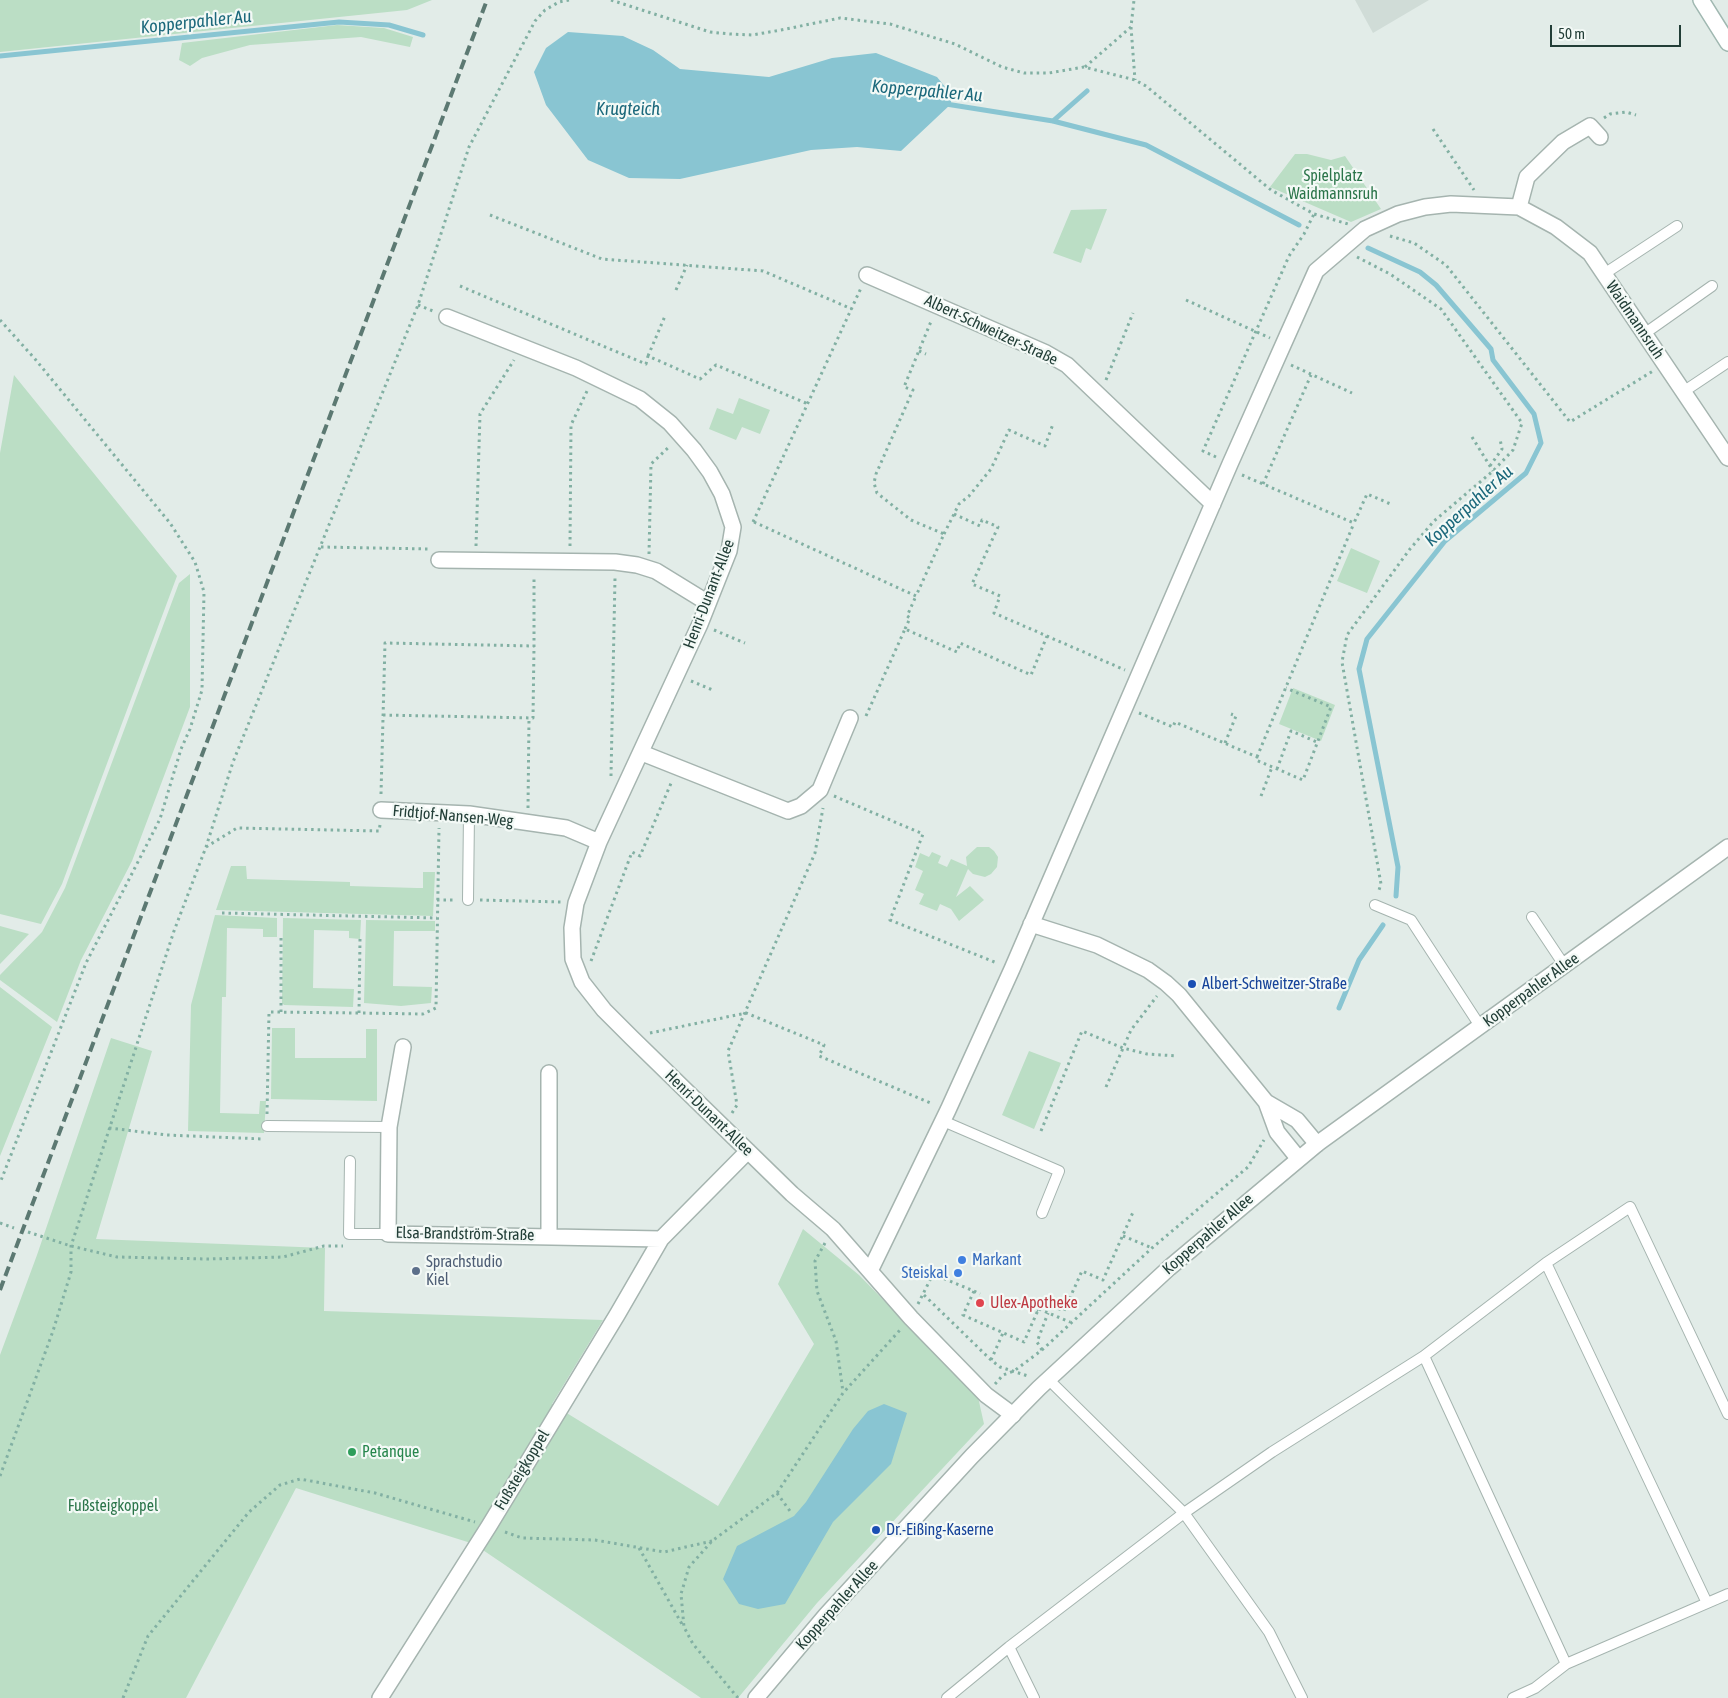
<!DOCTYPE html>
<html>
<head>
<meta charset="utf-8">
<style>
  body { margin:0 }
  #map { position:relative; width:1728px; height:1698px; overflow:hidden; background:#e2ece8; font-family:"Asap Condensed",sans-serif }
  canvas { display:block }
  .scale { position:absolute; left:1550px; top:25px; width:131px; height:22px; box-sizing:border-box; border:2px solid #223e37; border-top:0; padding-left:6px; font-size:15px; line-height:18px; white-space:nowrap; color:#223e37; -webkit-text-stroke:4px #f3f9f6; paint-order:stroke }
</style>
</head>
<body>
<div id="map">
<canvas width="1728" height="1698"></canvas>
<div class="scale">50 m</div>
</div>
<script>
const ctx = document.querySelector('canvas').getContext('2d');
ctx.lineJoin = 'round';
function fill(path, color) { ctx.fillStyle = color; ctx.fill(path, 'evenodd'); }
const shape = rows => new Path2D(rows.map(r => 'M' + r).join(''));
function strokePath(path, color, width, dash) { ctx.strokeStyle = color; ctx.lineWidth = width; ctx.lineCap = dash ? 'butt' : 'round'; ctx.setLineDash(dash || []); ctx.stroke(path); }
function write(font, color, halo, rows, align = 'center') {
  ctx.font = font + ' "Asap Condensed",sans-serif'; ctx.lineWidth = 4.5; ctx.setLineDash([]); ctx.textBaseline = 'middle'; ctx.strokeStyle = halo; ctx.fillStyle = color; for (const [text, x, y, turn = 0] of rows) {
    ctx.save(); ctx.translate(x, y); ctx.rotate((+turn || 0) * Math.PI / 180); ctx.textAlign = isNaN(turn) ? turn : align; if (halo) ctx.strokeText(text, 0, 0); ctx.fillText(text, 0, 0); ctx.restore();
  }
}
fill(shape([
  [1355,0,1429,0,1373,33]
]), '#d0dcd7');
fill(shape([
  [0,0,432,0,407,10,0,52],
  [337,25,384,28,413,37,410,47,361,37,250,45,202,58,190,66,179,60,182,43],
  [1295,154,1307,154,1331,160,1345,156,1381,209,1351,222,1270,187],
  [1107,209,1091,250,1086,248,1081,263,1053,253,1071,210],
  [14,375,177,576,62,884,41,924,0,914,0,453],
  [739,398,770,410,760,434,742,427,736,440,709,429,717,408,733,414],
  [1351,548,1380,561,1367,593,1337,581],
  [190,574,190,707,132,861,81,960,57,1022,0,980,0,975,42,932,65,888,179,583],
  [1293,688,1335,705,1321,741,1279,724],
  [977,847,989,847,994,851,998,857,997,867,991,874,985,877,973,874,968,869,956,897,970,886,984,900,959,921,951,909,940,904,937,911,919,904,924,894,915,890,923,871,915,867,920,853,929,857,932,852,941,856,938,863,947,867,951,859,967,866,966,857],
  [231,866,246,866,247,879,350,882,350,886,417,888,423,888,423,872,435,872,433,916,216,910],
  [215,915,277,918,277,937,263,937,263,929,227,928,226,997,222,997,220,1113,259,1114,260,1101,266,1101,264,1133,188,1131,191,1005],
  [283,918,361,920,360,939,349,938,349,931,314,930,313,988,354,989,353,1007,284,1005,282,1003],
  [366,920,435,921,435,931,394,931,393,986,432,987,431,1003,401,1006,364,1003],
  [0,926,29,934,0,964],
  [0,987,52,1027,0,1156],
  [272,1028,295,1028,295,1058,366,1058,366,1029,377,1029,377,1101,271,1099],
  [111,1038,152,1051,96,1239,325,1248,324,1311,603,1320,552,1404,718,1506,814,1344,778,1284,803,1229,859,1275,978,1397,984,1424,817,1603,738,1698,701,1698,474,1544,296,1488,186,1698,0,1698,0,1355,37,1255],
  [1029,1051,1061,1063,1034,1129,1002,1115]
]), '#bbdec5');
fill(shape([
  [568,32,623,36,653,50,680,69,769,77,832,58,876,53,937,77,951,94,951,104,901,151,857,147,811,150,680,179,629,178,588,160,546,105,534,72,546,48],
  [884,1404,907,1413,891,1464,833,1522,785,1604,758,1609,739,1604,723,1579,737,1546,794,1516,806,1502,853,1429,868,1411]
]), '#89c5d2');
strokePath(shape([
  [0,56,339,22,389,25,423,35],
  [946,104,1053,121,1146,145,1299,225],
  [1053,121,1087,91],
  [1368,248,1420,272,1436,285,1491,349,1493,360,1534,414,1541,443,1526,473,1445,541,1367,639,1359,669,1398,867,1396,896],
  [1339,1008,1359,960,1383,925]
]), '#89c5d2', 5);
const service = shape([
  [1604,274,1677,226],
  [1644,334,1712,286],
  [1683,392,1728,362],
  [468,900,469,814],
  [1375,905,1411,920,1480,1026],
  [1532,917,1564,965],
  [943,1121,1059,1171,1042,1213],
  [267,1126,389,1127],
  [350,1161,349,1234,388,1234],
  [1546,1263,1707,1603],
  [1424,1356,1566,1664],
  [1048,1379,1184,1513,1269,1632,1302,1698],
  [1009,1647,1034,1698],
  [947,1698,1009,1647,1184,1513,1272,1452,1424,1356,1546,1263,1630,1207,1728,1414],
  [1513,1698,1535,1688,1566,1664,1728,1594]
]);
const minor = shape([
  [1519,207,1527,177,1563,142,1590,126,1600,137],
  [867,275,1046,353,1067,365,1213,504],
  [447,317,576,368,640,399,670,423,694,450,710,472,722,494,733,527,729,551,700,624,599,842,576,903,572,928,573,959,582,982,604,1010,631,1037,792,1194,833,1229,911,1318,986,1395,1013,1415],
  [439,560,615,562,637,565,656,571,708,603],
  [642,753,788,811,801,806,820,790,850,718],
  [381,810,469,814,566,828,599,842],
  [1031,924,1097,945,1148,970,1166,983,1179,995,1266,1102,1277,1132,1298,1158],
  [403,1047,389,1127,388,1234,661,1239,748,1151],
  [1266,1102,1297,1120,1317,1144],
  [549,1236,549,1073],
  [870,1271,948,1110,1012,969,1230,464,1316,271,1365,229,1398,214,1425,207,1451,204,1519,207,1556,227,1590,253,1728,458],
  [380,1698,489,1526,617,1315,661,1239]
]);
const tertiary = shape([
  [756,1698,826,1615,972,1456,1039,1388,1169,1268,1317,1144,1728,847]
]);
const secondary = shape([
  [1701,0,1728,43]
]);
strokePath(service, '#a5b4af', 12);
strokePath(minor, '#a5b4af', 18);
strokePath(tertiary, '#a5b4af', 18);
strokePath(secondary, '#a0b8b1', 18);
strokePath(shape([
  [611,0,710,32,730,34,752,35,781,30,840,18,890,24,955,44,1002,67,1024,73,1049,73,1084,67,1135,80,1146,86,1271,190,1314,214,1348,224],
  [1131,27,1135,80],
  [1085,67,1131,27,1134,0],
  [1604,118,1610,114,1626,112,1636,115],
  [1433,129,1474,190],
  [490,215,602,259,763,271,852,309],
  [1390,236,1414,243,1446,265,1570,422,1653,371],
  [1357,257,1390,274,1441,309,1522,423,1513,450,1493,471,1434,521,1410,549,1347,635,1342,662,1381,884,1378,893],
  [460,286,646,364,648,356,700,379,716,365,808,404],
  [676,290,687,265],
  [1186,300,1270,338],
  [418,305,433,311],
  [0,320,35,359,170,523,195,562,204,592,202,690,190,729,181,749,160,819,86,963,0,1183],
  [919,351,926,354],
  [648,356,665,316],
  [1291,365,1352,393],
  [1106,380,1133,313],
  [1472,437,1493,471],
  [1216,457,1203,451,1289,256,1304,234,1314,214],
  [1490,466,1502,449,1500,439],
  [1242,475,1354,523,1367,494,1393,505],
  [1263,484,1311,375],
  [954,514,980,526,982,520,998,527,972,584,1000,596,994,613,1125,670],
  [753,522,861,288],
  [754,522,916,596,944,534,911,520,877,493,874,483,876,474,913,390,904,387,932,319],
  [944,534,959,504,969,496,991,469,1009,430,1045,446,1053,424],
  [476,546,480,414,514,360],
  [570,546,571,425,587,391],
  [321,547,429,549],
  [649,554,651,464,670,446],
  [905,629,910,618,907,616,916,596],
  [714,630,745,643],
  [691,681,715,691],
  [1139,713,1173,727,1175,722,1257,757,1256,760,1303,780,1331,707,1286,688],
  [383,715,533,718,534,646],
  [866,716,905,629,957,652,960,643,1031,675,1047,636],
  [1225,743,1236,716,1231,714],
  [1257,757,1354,523],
  [1277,769,1291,731,1317,742],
  [611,776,615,578],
  [381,794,385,643,534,646,534,576],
  [834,796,923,834,890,920,997,963],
  [1261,796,1272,767],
  [528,808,529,718],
  [206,847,237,828,379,831,380,825],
  [437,900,456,900],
  [480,900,561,902],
  [222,913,437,918],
  [360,939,359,1013,423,1014,436,1008,439,828],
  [591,961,632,852,640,856,672,781],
  [281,1012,281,937],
  [650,1033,746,1013,824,1045,819,1056,933,1104],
  [1106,1087,1131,1030,1157,996],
  [732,1113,737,1105,728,1051,815,853,823,808],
  [267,1114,269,1012,359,1013],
  [109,1128,167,1135,263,1139],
  [1041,1131,1082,1031,1123,1048,1147,1054,1177,1056],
  [0,1223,14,1228],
  [28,1232,71,1246,117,1257,208,1259,283,1257,324,1246,343,1246],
  [1123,1236,1152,1248],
  [825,1243,815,1261,817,1291,836,1341,843,1392],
  [974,1291,980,1294],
  [924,1295,991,1360,1000,1367,1028,1376],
  [918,1304,933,1274,974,1291,963,1315,1024,1342,1042,1301,1064,1311,1082,1271,1103,1280,1134,1210],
  [1031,1308,1038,1311],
  [1039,1309,1070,1322],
  [1042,1350,1037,1342,1048,1313],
  [991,1360,1003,1333],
  [995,1384,1003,1375,1014,1371,1042,1350,1152,1248,1248,1167,1264,1140],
  [0,1476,53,1331,71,1272,71,1246,174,931,206,847,233,762,418,305,469,147,535,21,545,10,559,2,569,0],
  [777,1493,790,1511],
  [505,1532,522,1538,595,1540,664,1552,712,1541],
  [639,1548,683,1626],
  [123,1698,148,1636,249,1512,280,1485,300,1479,375,1493,475,1522],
  [738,1698,693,1644,684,1627,681,1594,689,1567,712,1541,777,1493,843,1393,900,1330]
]), '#82b0a3', 3, [2.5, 4]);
strokePath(service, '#fff', 10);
strokePath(minor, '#fff', 15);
strokePath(tertiary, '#fff', 15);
strokePath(secondary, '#fff', 15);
strokePath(shape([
  [0,1290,487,0]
]), '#5c7972', 4, [10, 5]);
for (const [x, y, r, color] of [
  [1192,984,5,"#1a4fb4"],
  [962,1260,5,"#3f7fe0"],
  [416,1271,5,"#5c6f8a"],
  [958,1273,5,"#3f7fe0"],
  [980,1303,5,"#e0444e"],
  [352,1452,5,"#2e9e5b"],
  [876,1530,5,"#1a4fb4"]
]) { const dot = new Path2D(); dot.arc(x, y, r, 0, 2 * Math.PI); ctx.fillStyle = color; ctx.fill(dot); strokePath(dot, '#f3f9f6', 2); }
write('16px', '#2b754a', '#f3f9f6', [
  ["Spielplatz",1333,176],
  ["Waidmannsruh",1333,194],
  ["Fußsteigkoppel",113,1506]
]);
write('16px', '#223e37', '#f3f9f6', [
  ["Waidmannsruh",1635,320,56],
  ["Albert-Schweitzer-Straße",991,330,25],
  ["Henri-Dunant-Allee",709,594,-69],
  ["Fridtjof-Nansen-Weg",453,816,5],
  ["Kopperpahler Allee",1531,990,-36],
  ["Henri-Dunant-Allee",709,1113,44],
  ["Elsa-Brandström-Straße",465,1234,1],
  ["Kopperpahler Allee",1208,1234,-41],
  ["Fußsteigkoppel",522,1470,-59],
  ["Kopperpahler Allee",837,1605,-48]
]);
write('16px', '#164399', '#f3f9f6', [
  ["Albert-Schweitzer-Straße",1202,984],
  ["Dr.-Eißing-Kaserne",886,1530]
], 'left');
write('16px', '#366cbe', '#f3f9f6', [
  ["Markant",972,1260],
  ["Steiskal",948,1273,"right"]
], 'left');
write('16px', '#4e5e75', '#f3f9f6', [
  ["Sprachstudio",426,1262],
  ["Kiel",426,1280]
], 'left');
write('16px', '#be3a42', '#f3f9f6', [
  ["Ulex-Apotheke",990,1303]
], 'left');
write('16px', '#27864d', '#f3f9f6', [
  ["Petanque",362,1452]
], 'left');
write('italic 18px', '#1b687b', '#f3f9f6', [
  ["Kopperpahler Au",196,22,-6],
  ["Kopperpahler Au",927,91,5],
  ["Krugteich",628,109],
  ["Kopperpahler Au",1469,506,-42]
]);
</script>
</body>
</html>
